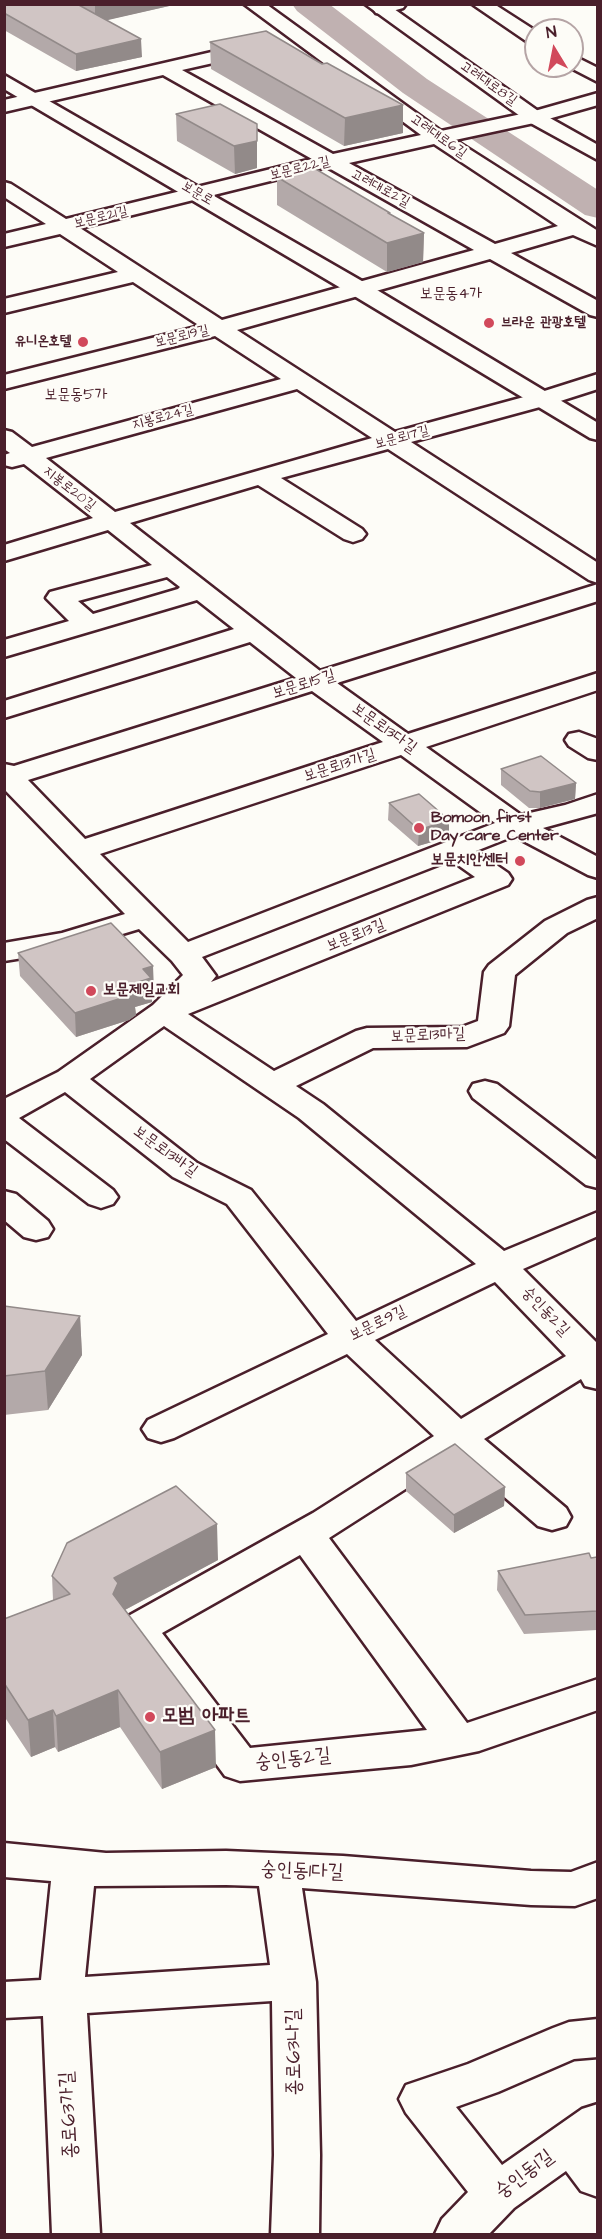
<!DOCTYPE html>
<html>
<head>
<meta charset="utf-8">
<style>
  body { margin:0 }
  #map { position:relative; width:602px; height:2239px; overflow:hidden; background:#fdfcf7; font-family:"Architects Daughter",sans-serif }
  canvas { display:block }
  .frame { position:absolute; inset:0; border:6px solid #4a1f2b; pointer-events:none }
  .north { position:absolute; left:524px; top:18px; width:60px; height:60px; box-sizing:border-box; background:#fdfcf7; border:2px solid #b5a4a5; border-radius:50%; rotate:350deg; font-size:16px; font-weight:700; line-height:24px; text-align:center; color:#4a1f2b }
  .north::after { content:''; display:block; margin:auto; width:21px; height:27px; background:#d1495b; clip-path:polygon(50% 0,100% 100%,50% 72%,0 100%) }
</style>
</head>
<body>
<div id="map">
<canvas width="602" height="2239"></canvas>
<div class="frame"></div>
<div class="north">N</div>
</div>
<script>
const ctx = document.querySelector('canvas').getContext('2d');
ctx.lineJoin = 'round';
const shape = rows => new Path2D(rows.map(r => 'M' + r).join(''));
function fill(path, color) { ctx.fillStyle = color; ctx.fill(path, 'evenodd'); }
function strokePath(path, color, width, dash) { ctx.strokeStyle = color; ctx.lineWidth = width; ctx.lineCap = dash ? 'butt' : 'round'; ctx.setLineDash(dash || []); ctx.stroke(path); }
function write(font, color, halo, rows, align = 'center') {
  ctx.font = font + ' "Architects Daughter","Poor Story",sans-serif'; ctx.lineWidth = 4.5; ctx.setLineDash([]); ctx.textBaseline = 'middle'; ctx.strokeStyle = halo; ctx.fillStyle = color; for (const [text, x, y, turn = 0] of rows) {
    ctx.save(); ctx.translate(x, y); ctx.rotate((+turn || 0) * Math.PI / 180); ctx.textAlign = isNaN(turn) ? turn : align; if (halo) ctx.strokeText(text, 0, 0); ctx.fillText(text, 0, 0); ctx.restore();
  }
}
fill(shape([
  [292,4,329,4,427,79,598,190,598,218,585,215,403,93,297,11,292,4]
]), '#c0b1b1');
const minor = shape([
  [244,4,266,4,441,131,531,112,598,93,598,105,534,123,455,140,598,231,598,246,573,235,511,253,598,301,598,317,590,315,490,259,237,330,395,432,535,394,598,374,598,389,551,404,411,442,598,563,598,583,589,580,388,449,281,478,362,529,366,534,362,539,353,542,344,539,258,485,130,523,320,671,598,584,598,601,337,683,408,734,598,673,598,690,426,747,521,815,565,805,598,794,598,813,543,828,598,857,598,878,588,875,514,836,476,851,508,873,512,879,508,885,188,1014,274,1071,356,1031,367,1028,462,1027,478,1021,484,972,489,965,545,921,587,900,598,897,598,918,567,933,515,975,509,1026,504,1033,467,1047,373,1048,296,1086,323,1104,504,1251,598,1212,598,1236,523,1269,598,1344,598,1389,585,1386,581,1379,484,1439,566,1508,571,1517,566,1526,552,1530,538,1526,457,1456,329,1538,467,1723,598,1679,598,1710,479,1751,411,1765,240,1781,225,1776,117,1629,123,1619,313,1513,434,1436,347,1354,174,1438,161,1442,148,1438,142,1429,148,1420,328,1334,227,1204,173,1177,65,1092,19,1118,113,1190,118,1197,113,1204,101,1208,89,1204,4,1139,4,1099,58,1072,153,1005,183,975,172,961,139,929,66,951,4,961,4,943,62,933,125,914,4,789,4,764,14,766,296,678,250,642,4,718,4,701,234,629,197,600,4,657,4,640,69,621,46,598,50,592,152,565,108,530,4,561,4,545,93,518,24,464,12,467,4,465,4,455,10,453,4,449,4,430,12,432,32,447,281,379,215,336,4,389,4,375,200,326,133,282,4,313,4,299,118,272,60,234,4,247,4,234,46,224,4,197,4,182,11,184,66,219,312,159,163,75,4,112,4,100,255,42,262,44,264,48,262,52,182,70,333,154,421,135,244,4],
  [434,144,558,226,495,244,349,163,434,144],
  [327,167,474,250,222,320,80,228,327,167],
  [297,389,372,438,115,512,46,458,297,389],
  [167,577,180,587,178,589,93,614,78,601,167,577],
  [312,691,383,742,85,839,28,780,312,691],
  [401,755,495,823,188,942,100,854,401,755],
  [451,860,475,877,211,982,216,976,202,957,451,860],
  [164,1026,299,1118,476,1264,356,1321,251,1190,197,1163,90,1079,164,1026],
  [495,1282,566,1356,461,1419,375,1340,495,1282],
  [300,1555,427,1730,250,1748,162,1633,300,1555],
  [377,4,406,4,403,8,382,14,376,13,373,9,377,4],
  [472,4,494,4,536,31,536,45,529,43,472,4],
  [572,55,598,68,598,82,567,66,572,66,572,55],
  [579,732,598,739,598,760,588,758,569,746,565,740,569,734,579,732],
  [485,1081,497,1084,598,1161,598,1188,586,1185,473,1098,469,1091,473,1084,485,1081],
  [4,1191,16,1194,48,1221,53,1229,48,1237,36,1240,24,1237,4,1220,4,1191],
  [4,1843,106,1853,226,1851,343,1856,531,1871,571,1872,598,1862,598,1898,575,1906,531,1905,302,1888,316,1982,320,2155,319,2234,271,2234,274,2155,272,2001,87,2013,100,2234,52,2234,43,2016,4,2018,4,1982,41,1980,51,1881,4,1877,4,1843],
  [226,1885,259,1886,270,1965,85,1977,94,1886,226,1885],
  [598,2019,598,2057,574,2059,498,2092,456,2107,502,2165,582,2109,598,2104,598,2197,581,2191,566,2171,514,2208,489,2234,435,2234,442,2219,468,2192,406,2113,399,2099,406,2085,468,2064,553,2028,569,2022,598,2019]
]);
const major = shape([
  [365,4,387,4,541,113,598,145,598,160,527,121,365,4],
  [4,75,367,284,598,423,598,440,590,438,351,294,4,89,4,75]
]);
strokePath(minor, '#4a1f2b', 5);
strokePath(major, '#4a1f2b', 5);
fill(minor, '#fdfcf7');
fill(major, '#fdfcf7');
fill(shape([
  [4,4,178,4,106,20,142,57,76,71,4,30],
  [210,42,322,64,403,133,344,146,211,69],
  [220,104,257,168,235,174,177,141,176,114],
  [277,177,390,214,424,233,423,262,387,272,277,205],
  [501,769,576,783,575,799,540,808,529,808,501,785],
  [389,803,449,837,418,846,388,820],
  [18,953,154,990,152,990,152,1002,135,1007,136,1015,129,1020,76,1037,20,976],
  [4,1306,80,1316,82,1355,48,1410,4,1415],
  [406,1473,505,1487,504,1506,454,1533,406,1491],
  [597,1557,597,1630,524,1634,497,1590,498,1571],
  [218,1560,125,1610,216,1767,162,1789,120,1727,58,1752,55,1747,31,1757,4,1716,4,1619,53,1600,52,1576]
]), '#b3a9a9');
fill(shape([
  [100,4,178,4,95,23,95,6],
  [141,39,142,57,76,71,76,54],
  [403,105,403,133,344,146,345,118],
  [257,124,257,168,235,174,234,146],
  [424,233,423,262,387,272,387,243],
  [576,783,575,799,540,808,540,792],
  [449,820,449,837,418,846,419,830],
  [153,966,154,990,152,990,152,1002,135,1007,136,1015,129,1020,76,1037,75,1013,129,985,143,969],
  [80,1316,82,1355,48,1410,45,1371],
  [505,1487,504,1506,454,1533,454,1515],
  [217,1524,218,1560,119,1613,113,1594,114,1578],
  [118,1690,120,1727,58,1752,56,1716],
  [53,1710,55,1747,31,1757,28,1720],
  [215,1730,216,1767,162,1789,160,1752]
]), '#928a89');
const building = shape([
  [4,4,77,4,141,39,76,54,4,13,4,4],
  [266,31,322,64,327,63,403,105,345,118,210,42,266,31],
  [220,104,257,124,257,141,234,146,176,114,220,104],
  [314,168,390,213,388,213,424,233,387,243,277,177,314,168],
  [541,756,576,783,540,792,530,791,501,769,541,756],
  [419,794,449,820,419,830,389,803,419,794],
  [111,923,153,966,143,969,151,978,129,985,135,991,128,996,75,1013,18,953,111,923],
  [4,1306,80,1316,45,1371,4,1376,4,1306],
  [455,1444,505,1487,454,1515,406,1473,455,1444],
  [176,1486,217,1524,114,1578,118,1583,113,1594,215,1730,160,1752,118,1690,56,1716,53,1710,28,1720,4,1683,4,1619,70,1594,52,1576,67,1543,176,1486],
  [589,1553,591,1558,597,1557,597,1611,525,1615,498,1571,589,1553]
]);
fill(building, '#d0c5c4');
strokePath(building, '#928a89', 1.5);
for (const [x, y, r, color] of [
  [489,323,6,"#d1495b"],
  [83,342,6,"#d1495b"],
  [419,828,6,"#d1495b"],
  [520,861,6,"#d1495b"],
  [91,991,6,"#d1495b"],
  [150,1717,6,"#d1495b"]
]) { const dot = new Path2D(); dot.arc(x, y, r, 0, 2 * Math.PI); ctx.fillStyle = color; ctx.fill(dot); strokePath(dot, '#fdfcf7', 2); }
write('14px', '#4a1f2b', '#fdfcf7', [
  ["고려대로8길",488,84,35],
  ["고려대로6길",438,137,35],
  ["보문로22길",300,169,-14],
  ["고려대로2길",380,189,28],
  ["보문로",197,194,30],
  ["보문로21길",101,218,-14],
  ["보문로19길",182,337,-14],
  ["지봉로24길",163,418,-15],
  ["보문로17길",402,438,-15],
  ["지봉로20길",69,489,38]
]);
write('bold 14px', '#4a1f2b', '#fdfcf7', [
  ["브라운 관광호텔",501,323],
  ["유니온호텔",71,342,"right"]
], 'left');
write('16px', '#4a1f2b', '#fdfcf7', [
  ["보문동4가",451,295],
  ["보문동5가",76,396]
]);
write('16px', '#4a1f2b', '#fdfcf7', [
  ["보문로15길",304,685,-17],
  ["보문로13다길",384,729,35],
  ["보문로13가길",340,766,-18],
  ["보문로13길",356,936,-22],
  ["보문로13마길",428,1036,-2],
  ["보문로13바길",165,1152,36],
  ["숭인동2길",545,1312,46],
  ["보문로9길",378,1324,-26]
]);
write('bold 16px', '#4a1f2b', '#fdfcf7', [
  ["Bomoon first",431,819],
  ["Day care Center",431,837],
  ["보문치안센터",508,861,"right"],
  ["보문제일교회",103,991]
], 'left');
write('bold 20px', '#4a1f2b', '#fdfcf7', [
  ["모범 아파트",162,1717]
], 'left');
write('20px', '#4a1f2b', '#fdfcf7', [
  ["숭인동2길",293,1760,-6],
  ["숭인동1다길",302,1872,2],
  ["종로63나길",295,2052,-91],
  ["종로63가길",70,2115,-93],
  ["숭인동1길",525,2175,-37]
]);
</script>
</body>
</html>
